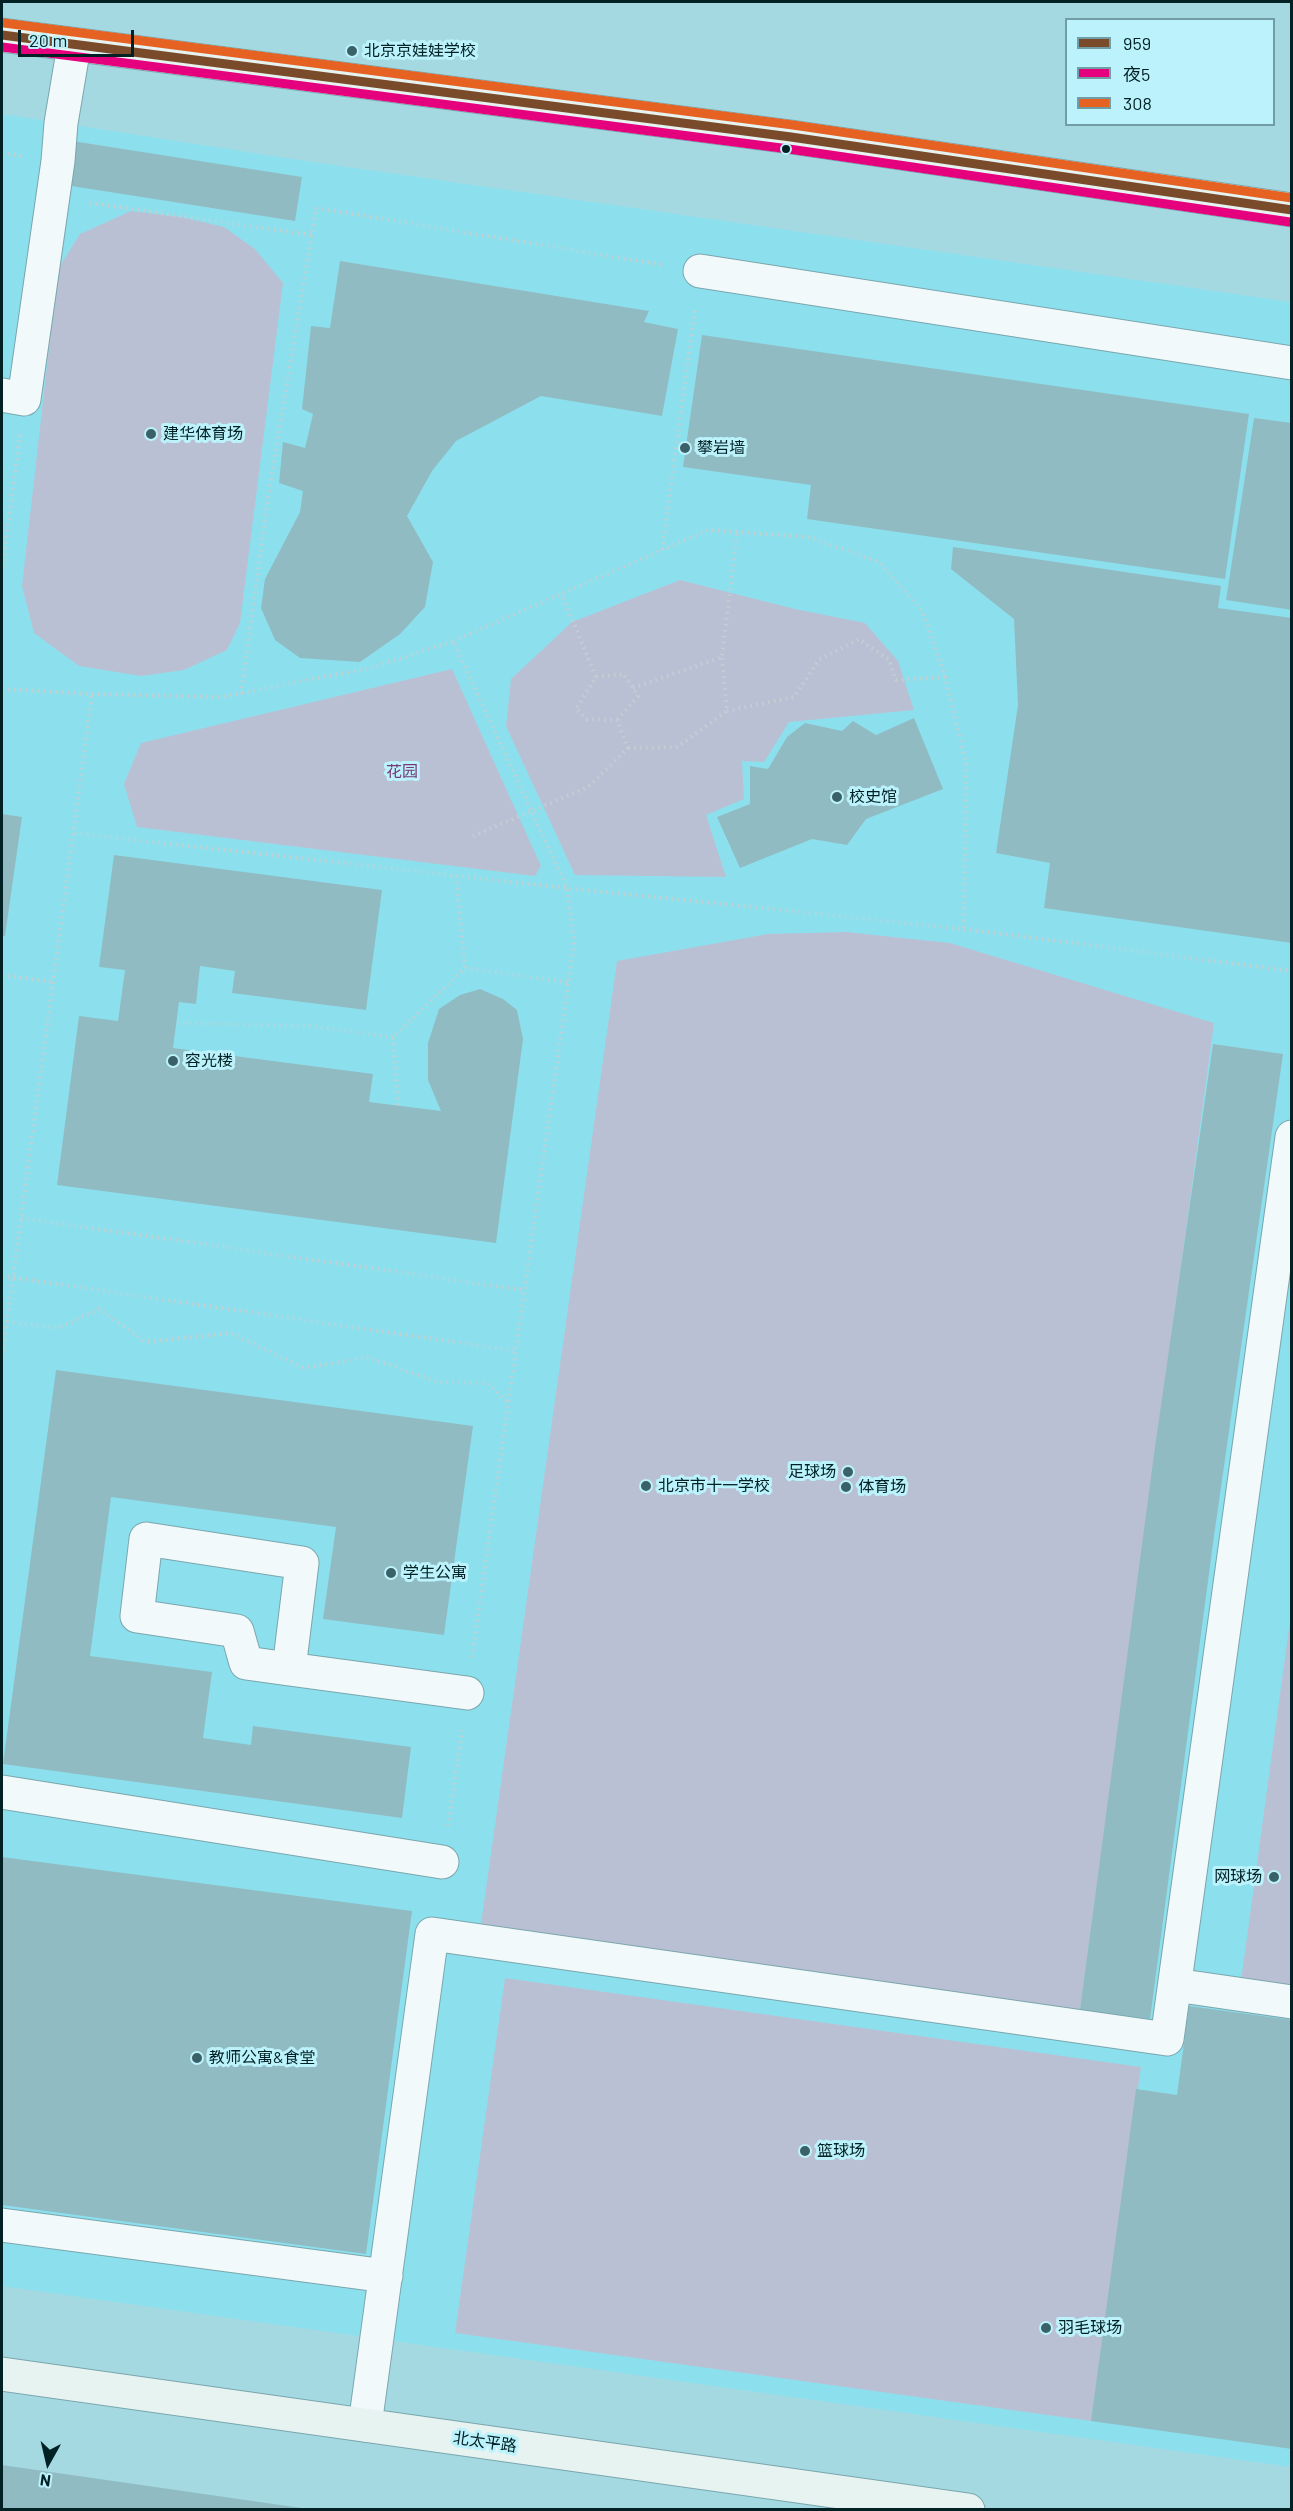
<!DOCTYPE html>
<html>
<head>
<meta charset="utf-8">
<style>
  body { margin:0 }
  #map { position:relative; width:1293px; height:2511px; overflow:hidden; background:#a4d9e2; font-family:Barlow,"Noto Sans SC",sans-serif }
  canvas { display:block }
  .frame { position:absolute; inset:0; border:3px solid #012125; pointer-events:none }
  .legend { position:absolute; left:1065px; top:18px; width:210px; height:108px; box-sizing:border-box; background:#bcf2fb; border:2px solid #719ea5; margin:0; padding:8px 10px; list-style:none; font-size:18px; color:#012125 }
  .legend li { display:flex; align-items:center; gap:12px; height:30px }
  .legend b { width:30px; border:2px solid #719ea5 }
  .north { position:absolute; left:18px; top:2433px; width:60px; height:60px; -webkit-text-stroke:4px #bcf2fb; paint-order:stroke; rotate:188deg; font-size:16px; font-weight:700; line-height:24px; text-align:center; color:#012125 }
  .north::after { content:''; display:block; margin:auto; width:21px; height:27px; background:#012125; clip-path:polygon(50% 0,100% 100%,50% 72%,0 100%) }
  .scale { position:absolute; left:18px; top:30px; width:116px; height:27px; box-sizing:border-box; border:3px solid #012125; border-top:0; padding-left:8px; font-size:18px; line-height:21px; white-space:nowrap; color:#012125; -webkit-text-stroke:4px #bcf2fb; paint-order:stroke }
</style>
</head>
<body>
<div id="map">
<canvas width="1293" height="2511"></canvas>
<div class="frame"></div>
<ul class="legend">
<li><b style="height:8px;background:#7a4b2a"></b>959</li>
<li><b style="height:8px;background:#e5007d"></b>夜5</li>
<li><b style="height:8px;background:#e66222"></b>308</li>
</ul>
<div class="north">N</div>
<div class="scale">20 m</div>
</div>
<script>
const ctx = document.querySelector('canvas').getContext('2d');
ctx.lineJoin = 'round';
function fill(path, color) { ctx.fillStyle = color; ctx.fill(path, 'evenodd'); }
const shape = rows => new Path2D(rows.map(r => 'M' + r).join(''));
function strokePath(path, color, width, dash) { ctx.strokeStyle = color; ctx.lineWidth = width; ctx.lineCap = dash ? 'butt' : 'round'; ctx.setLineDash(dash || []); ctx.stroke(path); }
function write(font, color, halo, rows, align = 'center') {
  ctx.font = font + ' Barlow,"Noto Sans SC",sans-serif'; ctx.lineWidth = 6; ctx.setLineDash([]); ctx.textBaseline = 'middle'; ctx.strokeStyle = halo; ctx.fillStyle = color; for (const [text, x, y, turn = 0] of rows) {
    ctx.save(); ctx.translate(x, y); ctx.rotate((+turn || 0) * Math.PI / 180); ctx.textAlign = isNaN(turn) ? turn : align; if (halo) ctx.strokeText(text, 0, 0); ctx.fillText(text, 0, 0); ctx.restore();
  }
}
fill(shape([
  [2,114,312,162,1291,302,1291,2467,2,2286]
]), '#8ce0ee');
fill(shape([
  [131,211,182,217,224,227,255,249,283,283,240,623,227,650,184,670,141,676,79,666,34,633,22,586,58,269,80,234],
  [680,580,795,609,865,623,898,661,914,710,789,722,764,762,742,761,744,799,706,815,726,877,575,875,506,726,511,679,572,622],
  [452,669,541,866,535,876,137,827,124,784,141,743],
  [846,932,950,943,1214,1023,1080,2010,480,1931,617,961,768,934],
  [1291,1613,1291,1988,1241,1981],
  [505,1978,1141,2067,1091,2421,455,2333]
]), '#bac0d4');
fill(shape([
  [72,141,302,177,295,221,65,185],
  [340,261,649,311,644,322,678,329,662,416,541,396,456,441,432,471,407,516,433,562,425,607,400,634,360,662,300,658,275,640,261,608,265,579,300,512,303,491,279,483,283,442,305,448,313,414,302,409,311,326,330,328],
  [702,335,1249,414,1225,579,807,519,811,485,683,467],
  [1254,418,1292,423,1292,610,1226,600],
  [953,547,1221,586,1218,608,1292,618,1292,943,1044,908,1050,863,996,853,1018,705,1014,619,951,569],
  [914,718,943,789,866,819,847,845,812,839,740,868,717,817,750,804,750,766,768,769,787,737,805,723,842,731,853,721,876,735],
  [2,814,22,817,5,936,2,936],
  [114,855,382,890,366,1010,232,993,235,971,200,966,196,1004,179,1002,173,1048,373,1074,369,1102,441,1111,428,1080,428,1043,439,1009,460,995,480,989,503,999,517,1010,523,1039,496,1243,57,1185,79,1016,118,1021,125,970,99,967],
  [1213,1044,1283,1054,1214,1536,1150,2019,1080,2010,1155,1447],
  [56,1370,473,1426,444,1635,323,1619,336,1527,111,1497,90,1656,212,1672,203,1738,251,1745,253,1726,411,1747,402,1818,3,1764],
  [2,1857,412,1911,366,2254,2,2205],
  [1189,2006,1292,2020,1292,2449,1091,2421,1136,2089,1177,2095],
  [2,2465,301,2508,301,2510,2,2510]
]), '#91bbc2');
const street = shape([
  [700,271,1292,363],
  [2,395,24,399,58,161,61,123,74,46],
  [289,1669,246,1663,237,1631,137,1616,146,1539,302,1563,289,1669,467,1693],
  [2,1792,442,1862],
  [1175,1985,1292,2002],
  [2,2225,386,2276],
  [365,2425,432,1934,1167,2039,1292,1137]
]);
const secondary = shape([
  [2,35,791,137,1292,210],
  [2,2374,968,2510]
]);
strokePath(street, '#7aa6ad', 35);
strokePath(secondary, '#7aa6ad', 35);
strokePath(shape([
  [2,153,22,156],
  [90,203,312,235],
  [662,550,695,308],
  [2,573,20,434],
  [453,641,708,530,809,537,879,562,922,611,945,677,966,763,964,929],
  [596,677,624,674,638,696,617,720],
  [633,688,722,657,737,532],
  [2,689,92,694,221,697,374,667,453,641,567,888,73,833],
  [241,694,267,504,316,208,664,265],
  [727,711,794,697,819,660,859,639,889,660,896,680,945,677],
  [628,748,677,747,727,711,722,657],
  [473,836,588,787,628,748,617,720,587,719,576,709,596,677,561,593],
  [456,876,465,968],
  [2,975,53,982],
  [177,1023,310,1026,393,1037],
  [398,1105,393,1037,465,968,568,982],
  [21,1218,524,1290],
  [2,1276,516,1351],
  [7,1322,58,1328,99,1309,146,1342,230,1333,304,1368,367,1357,438,1382,488,1383,508,1403],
  [2,1358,92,694],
  [472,1657,574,943,567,888,964,929,1292,971],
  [448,1826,462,1730]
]), '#c0d0d3', 4, [1.5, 4.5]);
strokePath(street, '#f1f9fb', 33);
strokePath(secondary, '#e6f3f1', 33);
strokePath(shape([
  [2,35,791,137,1292,210]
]), '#7a4b2a', 9);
strokePath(shape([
  [2,47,789,149,1290,222]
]), '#e5007d', 9);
strokePath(shape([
  [4,23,793,125,1292,198]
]), '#e66222', 9);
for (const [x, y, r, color] of [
  [352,51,6,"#3a6167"],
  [786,149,5,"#012125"],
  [151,434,6,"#3a6167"],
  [685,448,6,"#3a6167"],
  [837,797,6,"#3a6167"],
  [173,1061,6,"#3a6167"],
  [848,1472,6,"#3a6167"],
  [646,1486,6,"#3a6167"],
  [846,1487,6,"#3a6167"],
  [391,1573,6,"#3a6167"],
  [1274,1877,6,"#3a6167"],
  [197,2058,6,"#3a6167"],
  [805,2151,6,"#3a6167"],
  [1046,2328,6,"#3a6167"]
]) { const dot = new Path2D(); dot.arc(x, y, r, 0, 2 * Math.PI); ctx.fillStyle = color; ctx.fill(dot); strokePath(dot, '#bcf2fb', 2); }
write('16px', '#012125', '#bcf2fb', [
  ["北京京娃娃学校",364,51],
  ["建华体育场",163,434],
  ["攀岩墙",697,448],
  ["校史馆",849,797],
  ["容光楼",185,1061],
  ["足球场",836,1472,"right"],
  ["北京市十一学校",658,1486],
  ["体育场",858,1487],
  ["学生公寓",403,1573],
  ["网球场",1262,1877,"right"],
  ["教师公寓&食堂",209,2058],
  ["篮球场",817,2151],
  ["羽毛球场",1058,2328]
], 'left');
write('16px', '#793976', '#bcf2fb', [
  ["花园",402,772]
]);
write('16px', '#012125', '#bcf2fb', [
  ["北太平路",485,2442,8]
]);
</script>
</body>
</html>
